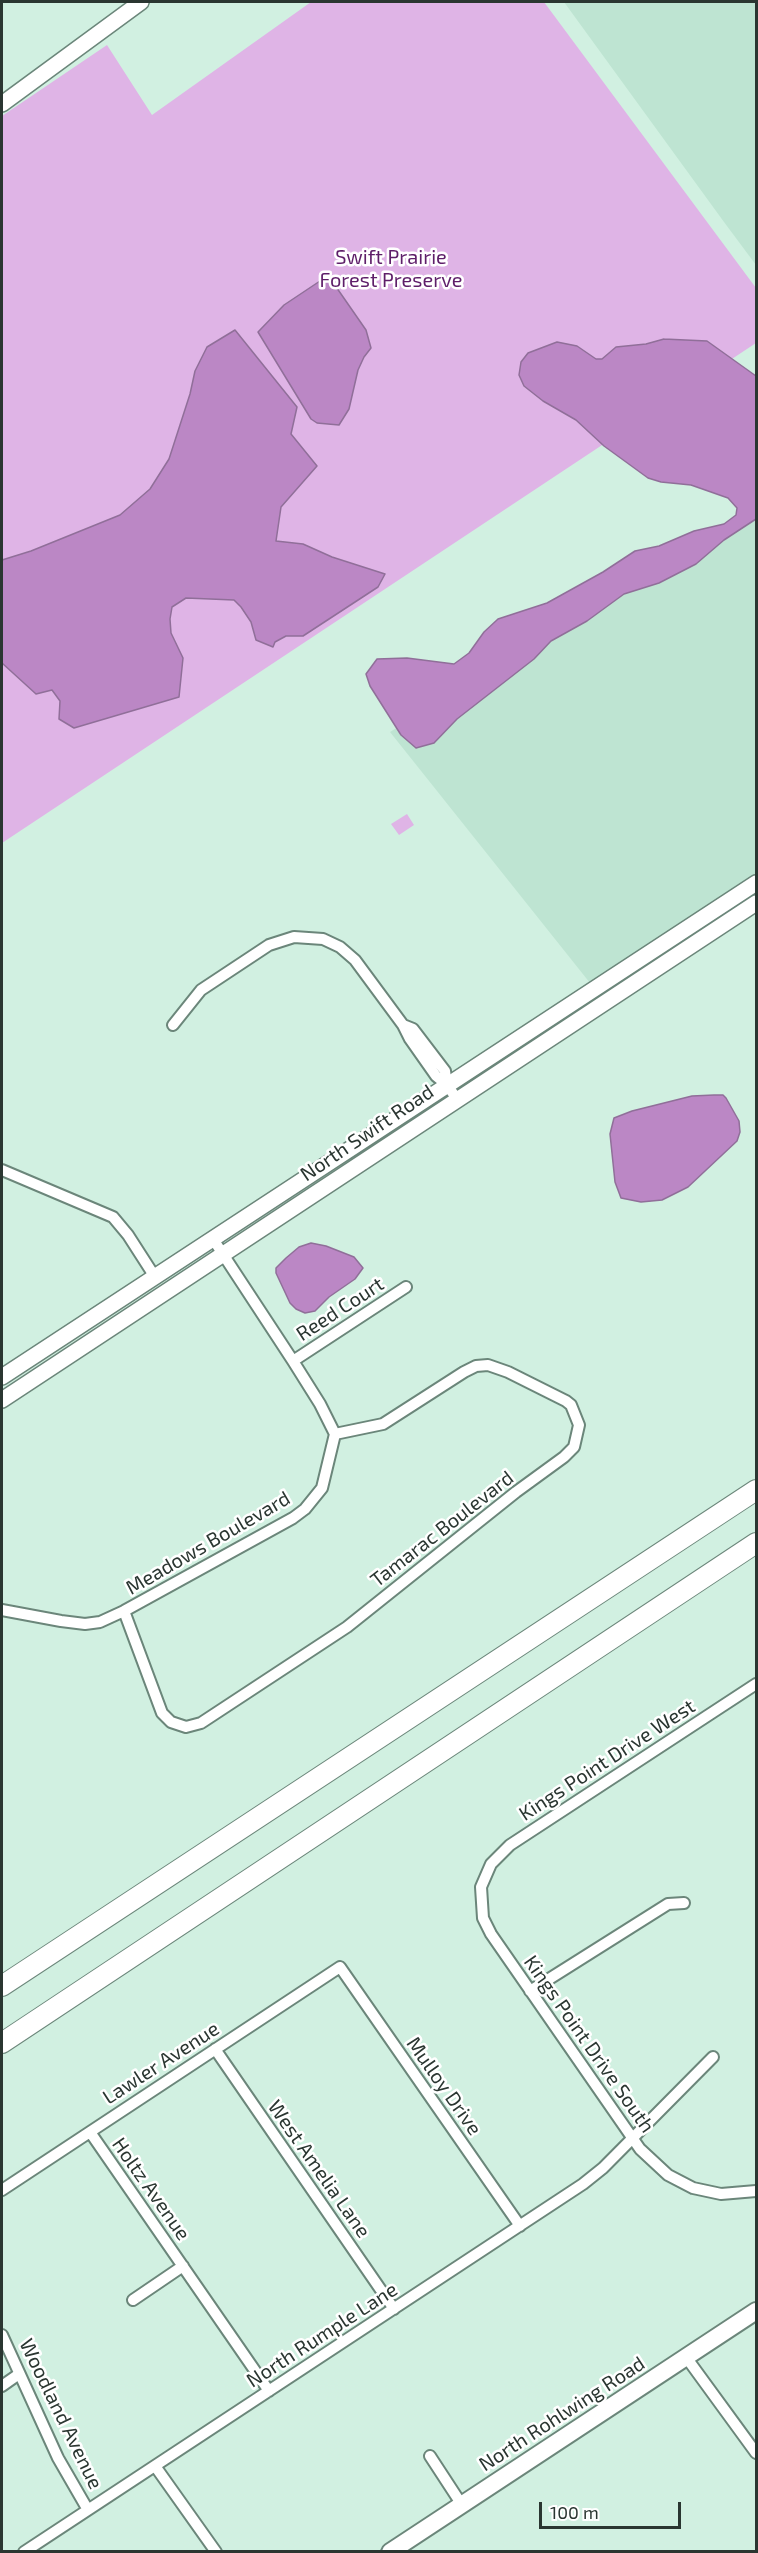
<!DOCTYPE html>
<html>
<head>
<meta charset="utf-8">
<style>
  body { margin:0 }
  #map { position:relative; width:758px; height:2553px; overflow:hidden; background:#d1f0e1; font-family:"Exo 2",sans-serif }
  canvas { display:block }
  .frame { position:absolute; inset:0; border:3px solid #2a3631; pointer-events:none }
  .scale { position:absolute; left:539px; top:2502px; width:142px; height:27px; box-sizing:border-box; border:3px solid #2a3631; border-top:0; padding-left:8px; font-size:18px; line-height:21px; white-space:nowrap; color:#2a3631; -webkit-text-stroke:4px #fff; paint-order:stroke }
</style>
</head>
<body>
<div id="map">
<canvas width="758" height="2553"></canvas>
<div class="frame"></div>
<div class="scale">100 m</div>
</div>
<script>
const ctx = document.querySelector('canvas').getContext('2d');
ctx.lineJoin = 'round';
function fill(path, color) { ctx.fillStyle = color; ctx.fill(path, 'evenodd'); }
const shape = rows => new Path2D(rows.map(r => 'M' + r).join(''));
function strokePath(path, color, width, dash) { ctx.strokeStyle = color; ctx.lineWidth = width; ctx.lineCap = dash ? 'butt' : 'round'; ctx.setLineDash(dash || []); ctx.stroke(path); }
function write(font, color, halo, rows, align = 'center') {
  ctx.font = font + ' "Exo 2",sans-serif'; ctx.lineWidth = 5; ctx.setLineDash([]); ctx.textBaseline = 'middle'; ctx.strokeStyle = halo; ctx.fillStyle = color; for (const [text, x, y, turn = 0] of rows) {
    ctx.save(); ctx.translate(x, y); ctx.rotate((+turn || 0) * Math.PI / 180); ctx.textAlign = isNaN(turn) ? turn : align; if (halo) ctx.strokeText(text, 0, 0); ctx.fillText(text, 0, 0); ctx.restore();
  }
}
fill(shape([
  [564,2,756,2,756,265,724,222],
  [756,508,756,889,598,993,390,732]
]), '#bee4d2');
fill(shape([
  [311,2,544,2,756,288,756,343,2,843,2,116,107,45,152,115],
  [407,814,414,825,399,835,391,824]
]), '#dfb4e6');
const water = shape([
  [323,279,332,281,366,330,371,348,364,357,358,370,349,409,339,425,317,423,311,419,258,332,284,305,323,279],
  [235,330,297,407,291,434,317,466,281,507,276,541,303,544,332,557,385,574,378,587,303,636,286,636,275,642,273,647,256,640,251,622,241,607,234,600,186,598,172,607,170,619,171,633,183,658,179,697,74,728,59,719,60,701,52,690,36,694,2,663,2,560,31,551,120,515,150,489,169,459,190,394,195,371,207,347,235,330],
  [664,339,707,341,756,376,756,519,724,540,696,564,659,583,624,594,587,621,551,641,534,659,457,719,434,743,416,748,401,735,370,686,366,674,377,659,407,658,454,664,469,653,484,632,498,619,547,603,603,572,635,551,659,546,694,531,724,524,736,515,737,508,728,498,691,485,661,482,648,478,604,446,576,420,543,401,524,386,519,375,521,362,528,353,557,342,577,346,596,359,602,359,616,347,646,344,664,339],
  [714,1095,723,1095,726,1098,739,1121,740,1132,737,1141,688,1187,662,1200,641,1202,621,1198,615,1182,610,1134,614,1118,632,1111,692,1096,714,1095],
  [311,1243,326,1246,354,1257,363,1268,355,1279,329,1297,315,1311,305,1313,296,1309,290,1303,276,1273,276,1268,286,1258,299,1247,311,1243]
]);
fill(water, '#bb87c5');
strokePath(water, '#906f99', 1.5);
const street = shape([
  [173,1025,201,990,269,945,294,937,323,939,340,947,355,960,403,1025,410,1039,436,1076,447,1085,457,1099],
  [403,1025,413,1029,445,1071,447,1085],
  [2,1170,113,1217,128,1235,155,1277],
  [293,1361,406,1287],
  [2,1610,61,1621,85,1624,100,1622,124,1611,293,1518,305,1509,322,1488,335,1434,320,1404,293,1361,213,1239],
  [124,1611,162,1713,171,1722,186,1727,201,1723,347,1627,516,1492,564,1457,574,1447,579,1425,571,1405,566,1401,508,1372,488,1365,476,1366,464,1372,383,1424,335,1434],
  [756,1684,510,1845,491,1864,481,1887,483,1918,491,1934,640,2149,668,2175,693,2188,721,2194,756,2191],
  [530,1991,668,1904,684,1903],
  [215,2049,394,2309],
  [90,2132,269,2391],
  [2,2190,340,1967,520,2226],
  [133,2300,183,2266],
  [2,2335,58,2458,88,2510],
  [686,2357,756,2453],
  [2,2386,19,2374],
  [430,2456,462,2505],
  [155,2466,216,2552],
  [24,2552,583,2184,603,2168,713,2057]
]);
const secondary = shape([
  [2,104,141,2],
  [2,1377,756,883],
  [2,1400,756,903]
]);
const primary = shape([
  [390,2552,756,2311]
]);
const highway = shape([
  [2,1986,756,1490],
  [2,2043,756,1543]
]);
strokePath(street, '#6b867a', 14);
strokePath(secondary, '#6b867a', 18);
strokePath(primary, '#6b867a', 20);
strokePath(highway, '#6b867a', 22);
strokePath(street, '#fff', 10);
strokePath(secondary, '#fff', 15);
strokePath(primary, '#fff', 16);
strokePath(highway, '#fff', 20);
write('20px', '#5e1e69', '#fff', [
  ["Swift Prairie",391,257],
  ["Forest Preserve",391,280]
]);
write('20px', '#2a3631', '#fff', [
  ["North Swift Road",367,1133,-34],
  ["Reed Court",340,1309,-33],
  ["Tamarac Boulevard",442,1529,-38],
  ["Meadows Boulevard",208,1543,-30],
  ["Kings Point Drive West",607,1760,-33],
  ["Kings Point Drive South",589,2044,55],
  ["Lawler Avenue",161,2063,-33],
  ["Mulloy Drive",444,2086,55],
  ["West Amelia Lane",319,2169,55],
  ["Holtz Avenue",151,2189,55],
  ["North Rumple Lane",322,2335,-33],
  ["Woodland Avenue",61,2414,64],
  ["North Rohlwing Road",562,2414,-33]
]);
</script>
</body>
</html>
